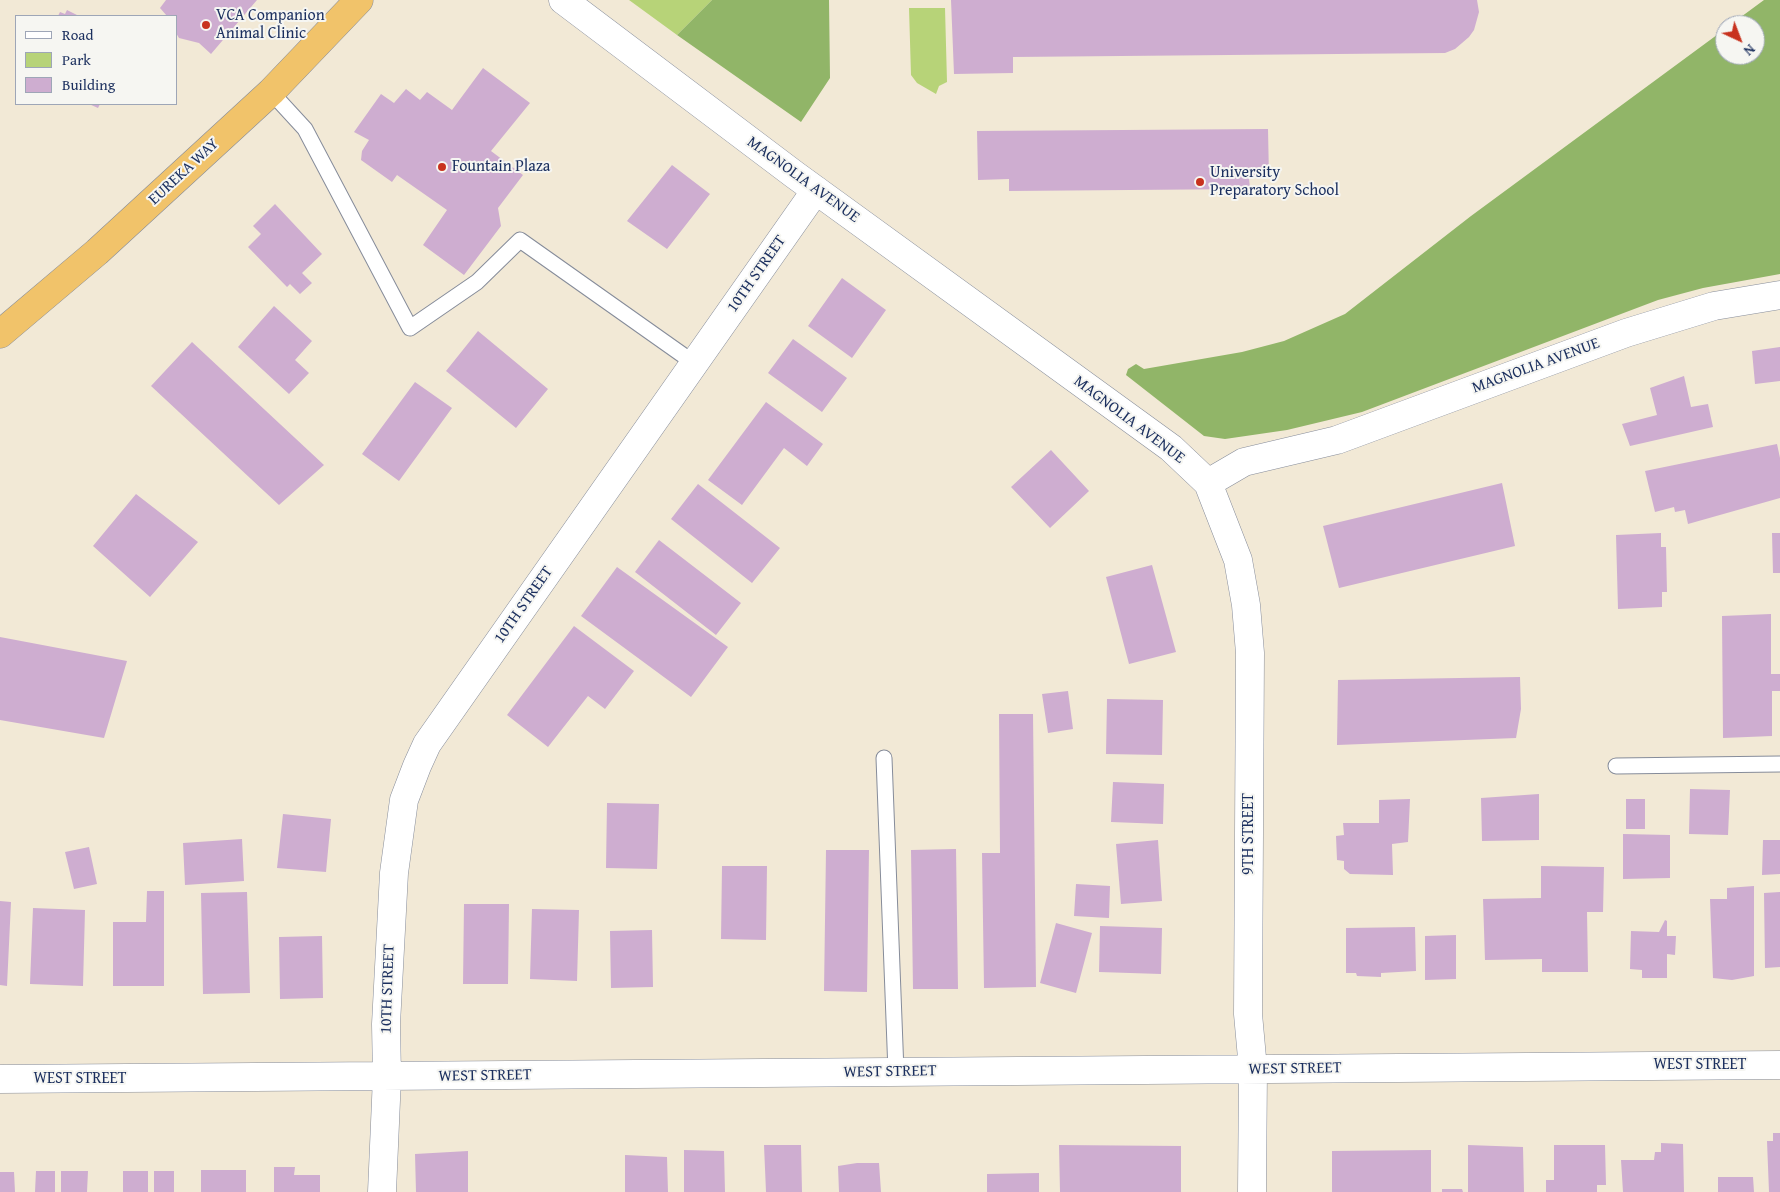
<!DOCTYPE html>
<html>
<head>
<meta charset="utf-8">
<style>
  body { margin:0 }
  #map { position:relative; width:1780px; height:1192px; overflow:hidden; background:#f2e9d6; font-family:"Gentium Book Plus",serif }
  canvas { display:block }
  .legend { position:absolute; left:15px; top:15px; width:162px; height:90px; box-sizing:border-box; background:#f6f6f2; border:1px solid #9ea6b7; margin:0; padding:6px 9px; list-style:none; font-size:15px; color:#1b2f5e }
  .legend li { display:flex; align-items:center; gap:10px; height:25px }
  .legend b { width:25px; border:1px solid #9ea6b7 }
  .north { position:absolute; left:1715px; top:15px; width:50px; height:50px; box-sizing:border-box; background:#f6f6f2; border:1px solid #9ea6b7; border-radius:50%; rotate:137deg; font-size:14px; font-weight:700; line-height:20px; text-align:center; color:#1b2f5e }
  .north::after { content:''; display:block; margin:auto; width:18px; height:22px; background:#c8321e; clip-path:polygon(50% 0,100% 100%,50% 72%,0 100%) }
</style>
</head>
<body>
<div id="map">
<canvas width="1780" height="1192"></canvas>
<ul class="legend">
<li><b style="height:6px;background:#fff"></b>Road</li>
<li><b style="height:14px;background:#b7d378"></b>Park</li>
<li><b style="height:14px;background:#ceadd0"></b>Building</li>
</ul>
<div class="north">N</div>
</div>
<script>
const ctx = document.querySelector('canvas').getContext('2d');
ctx.lineJoin = 'round';
function fill(path, color) { ctx.fillStyle = color; ctx.fill(path, 'evenodd'); }
const shape = rows => new Path2D(rows.map(r => 'M' + r).join(''));
function strokePath(path, color, width, dash) { ctx.strokeStyle = color; ctx.lineWidth = width; ctx.lineCap = dash ? 'butt' : 'round'; ctx.setLineDash(dash || []); ctx.stroke(path); }
function write(font, color, halo, rows, align = 'center') {
  ctx.font = font + ' "Gentium Book Plus",serif'; ctx.lineWidth = 4; ctx.setLineDash([]); ctx.textBaseline = 'middle'; ctx.strokeStyle = halo; ctx.fillStyle = color; for (const [text, x, y, turn = 0] of rows) {
    ctx.save(); ctx.translate(x, y); ctx.rotate((+turn || 0) * Math.PI / 180); ctx.textAlign = isNaN(turn) ? turn : align; if (halo) ctx.strokeText(text, 0, 0); ctx.fillText(text, 0, 0); ctx.restore();
  }
}
fill(shape([
  [629,0,712,0,677,35],
  [909,8,945,8,947,82,939,86,936,94,917,83,911,75]
]), '#b7d378');
fill(shape([
  [712,0,829,0,830,78,801,122,677,35],
  [1764,0,1780,0,1780,274,1703,288,1658,300,1362,412,1287,430,1225,439,1204,436,1126,375,1128,369,1136,364,1144,369,1242,352,1284,341,1345,314,1471,216,1725,29,1725,55,1755,55,1755,25,1730,25]
]), '#91b568');
fill(shape([
  [166,0,257,0,211,54,199,43,179,38,176,33,176,16,167,16,160,8],
  [951,0,1477,0,1479,12,1474,30,1469,37,1455,49,1445,53,1013,57,1013,73,954,74],
  [67,10,79,16,58,16,60,12,65,14],
  [483,68,530,103,491,151,523,175,498,208,501,226,464,275,423,245,447,210,397,175,392,182,361,160,362,151,369,140,354,132,381,94,394,103,406,89,420,100,427,92,452,110],
  [89,104,100,104,98,108],
  [1268,129,1269,178,1249,178,1250,189,1009,191,1009,179,978,180,977,131],
  [672,165,710,194,667,249,627,221],
  [275,204,322,254,302,273,312,283,300,294,290,284,287,287,248,247,261,234,253,226],
  [842,278,886,310,852,358,808,326],
  [274,306,312,341,295,360,309,373,289,394,238,347],
  [478,331,548,389,516,428,446,371],
  [793,339,847,378,822,412,768,373],
  [192,342,324,465,279,505,151,386],
  [1780,347,1780,381,1755,384,1752,351],
  [1684,376,1691,407,1708,404,1713,427,1630,446,1622,424,1657,415,1650,388],
  [415,382,452,408,399,481,362,454],
  [766,402,823,444,807,466,784,448,742,505,708,480],
  [1777,444,1780,458,1780,498,1688,524,1685,510,1675,512,1674,507,1655,512,1645,471],
  [1051,450,1089,491,1050,528,1011,487],
  [1502,483,1515,546,1339,588,1323,526],
  [698,484,780,548,752,583,671,519],
  [136,494,198,542,150,597,93,546],
  [1661,533,1661,547,1666,547,1667,592,1662,592,1662,607,1618,609,1616,535],
  [1772,533,1780,533,1780,573,1773,573],
  [659,540,741,603,716,635,635,572],
  [1152,565,1176,652,1129,664,1106,577],
  [617,567,728,647,691,697,581,616],
  [1771,614,1771,674,1780,674,1780,691,1772,691,1772,736,1723,738,1722,616],
  [574,626,634,671,605,709,588,696,548,747,507,715],
  [0,637,127,661,104,738,0,720],
  [1520,677,1521,709,1516,738,1337,745,1338,680],
  [1068,691,1073,729,1048,733,1042,694],
  [1107,699,1163,700,1162,755,1106,754],
  [999,714,1033,714,1036,987,984,988,982,853,1000,853],
  [1113,782,1164,784,1163,824,1111,822],
  [1690,789,1730,790,1728,835,1689,834],
  [1539,794,1539,840,1482,841,1481,798],
  [1410,799,1408,842,1392,844,1393,875,1350,874,1344,869,1344,861,1337,860,1336,836,1344,835,1343,823,1379,823,1379,800],
  [1626,799,1645,799,1645,829,1626,829],
  [607,803,659,804,657,869,606,868],
  [283,814,331,819,326,872,277,868],
  [1623,834,1670,835,1670,878,1623,879],
  [242,839,244,881,185,885,183,843],
  [1158,840,1162,901,1121,904,1116,844],
  [1763,840,1780,840,1780,874,1762,875],
  [89,847,97,884,74,889,65,852],
  [956,849,958,989,913,989,911,850],
  [826,850,869,850,867,992,824,991],
  [722,866,767,866,766,940,721,939],
  [1541,866,1604,867,1603,912,1587,912,1588,972,1542,972,1542,959,1485,960,1483,899,1541,898],
  [1076,884,1110,886,1109,918,1074,916],
  [1754,886,1754,976,1732,980,1713,978,1710,899,1727,899,1727,888],
  [147,891,164,891,164,986,113,986,113,922,146,922],
  [247,892,250,993,203,994,201,893],
  [1780,892,1780,967,1765,968,1764,893],
  [0,901,11,902,7,986,0,985],
  [464,904,509,904,508,984,463,984],
  [33,908,85,910,83,986,30,984],
  [532,909,579,910,577,981,530,979],
  [1665,920,1667,921,1667,936,1676,936,1675,955,1667,954,1667,978,1642,978,1642,970,1630,969,1631,931,1659,932],
  [1056,923,1092,933,1076,993,1040,983],
  [1100,926,1162,928,1161,974,1099,972],
  [1415,927,1416,971,1381,973,1381,977,1357,976,1356,973,1346,973,1346,928],
  [652,930,653,987,611,988,610,931],
  [1456,935,1456,979,1425,980,1425,936],
  [322,936,323,998,280,999,279,937],
  [1773,1133,1780,1133,1780,1192,1769,1192,1767,1141,1773,1141],
  [1661,1143,1683,1144,1684,1192,1623,1192,1621,1160,1654,1160,1655,1152,1661,1152],
  [764,1145,801,1145,802,1192,766,1192],
  [1059,1145,1181,1146,1181,1192,1060,1192],
  [1468,1145,1523,1147,1524,1192,1468,1192],
  [1554,1145,1605,1145,1606,1185,1597,1185,1597,1192,1546,1192,1546,1180,1554,1180],
  [684,1150,724,1151,725,1192,684,1192],
  [1431,1150,1431,1192,1332,1192,1332,1151],
  [468,1151,468,1192,416,1192,415,1154],
  [625,1155,667,1157,668,1192,625,1192],
  [857,1163,879,1163,881,1192,839,1192,838,1166],
  [274,1167,295,1167,294,1175,320,1175,320,1192,274,1192],
  [201,1170,246,1170,246,1192,201,1192],
  [36,1171,55,1171,55,1192,35,1192],
  [61,1171,88,1171,87,1192,61,1192],
  [123,1171,148,1171,148,1192,123,1192],
  [154,1171,174,1171,174,1192,154,1192],
  [0,1172,14,1172,15,1192,0,1192],
  [1039,1173,1039,1192,987,1192,987,1174],
  [1718,1177,1753,1177,1754,1192,1718,1192],
  [1442,1189,1462,1189,1463,1192,1442,1192]
]), '#ceadd0');
const service = shape([
  [271,92,305,129,410,328,477,282,520,240,694,363],
  [884,758,896,1072],
  [1616,766,1780,764]
]);
const minor = shape([
  [563,0,795,175,1171,448,1208,483,1238,560,1246,605,1250,653,1248,1014,1253,1069,1252,1192],
  [1208,483,1244,462,1337,440,1626,333,1714,306,1780,295],
  [0,1079,1780,1065],
  [382,1192,387,1077,386,1024,394,873,404,800,417,766,427,744,816,190]
]);
const trunk = shape([
  [0,334,97,252,271,92,359,0]
]);
strokePath(service, '#868c9a', 17);
strokePath(minor, '#868c9a', 29);
strokePath(trunk, '#868c9a', 29);
strokePath(service, '#fff', 15);
strokePath(minor, '#fff', 28);
strokePath(trunk, '#f1c36a', 28);
for (const [x, y, r, color] of [
  [206,25,5,"#c8321e"],
  [442,167,5,"#c8321e"],
  [1200,182,5,"#c8321e"]
]) { const dot = new Path2D(); dot.arc(x, y, r, 0, 2 * Math.PI); ctx.fillStyle = color; ctx.fill(dot); strokePath(dot, '#f6f6f2', 2); }
write('16px', '#1b2f5e', '#f6f6f2', [
  ["VCA Companion",216,16],
  ["Animal Clinic",216,34],
  ["Fountain Plaza",452,167],
  ["University",1210,173],
  ["Preparatory School",1210,191]
], 'left');
write('16px', '#1b2f5e', '#f6f6f2', [
  ["EUREKA WAY",184,172,-43],
  ["MAGNOLIA AVENUE",803,180,36],
  ["10TH STREET",757,274,-55],
  ["MAGNOLIA AVENUE",1536,366,-20],
  ["MAGNOLIA AVENUE",1129,420,37],
  ["10TH STREET",524,605,-55],
  ["9TH STREET",1249,834,-90],
  ["10TH STREET",388,989,-88],
  ["WEST STREET",1700,1065],
  ["WEST STREET",1295,1069,-1],
  ["WEST STREET",890,1072,-1],
  ["WEST STREET",485,1076,-1],
  ["WEST STREET",80,1079]
]);
</script>
</body>
</html>
